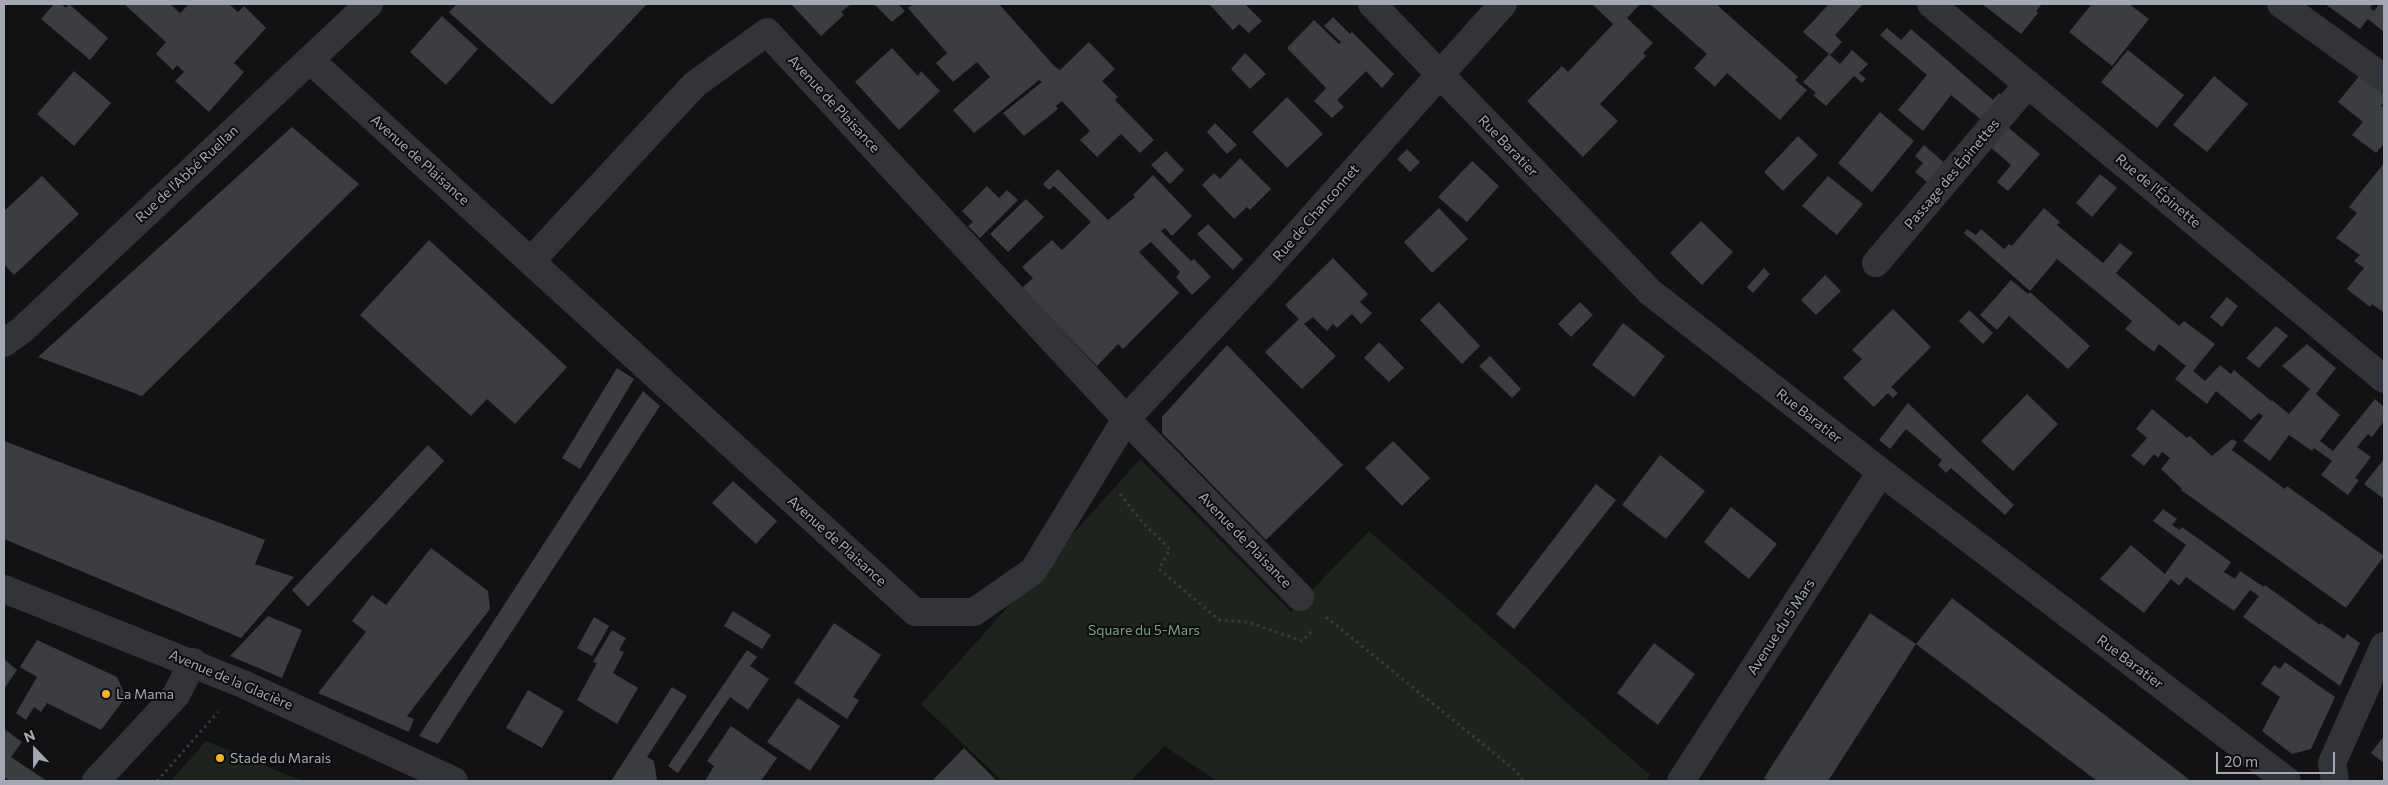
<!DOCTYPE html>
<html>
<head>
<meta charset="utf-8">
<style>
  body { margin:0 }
  #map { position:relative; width:2388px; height:785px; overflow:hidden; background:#121214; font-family:Commissioner,sans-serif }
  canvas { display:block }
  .frame { position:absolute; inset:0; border:5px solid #a4a8b4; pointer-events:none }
  .north { position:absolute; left:10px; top:725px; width:50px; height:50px; -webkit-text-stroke:4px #0d0d0f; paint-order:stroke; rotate:338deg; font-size:14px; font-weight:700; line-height:20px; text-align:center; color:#a4a8b4 }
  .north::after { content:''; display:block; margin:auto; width:18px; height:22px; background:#a4a8b4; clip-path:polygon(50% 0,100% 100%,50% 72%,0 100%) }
  .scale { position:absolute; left:2216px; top:752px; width:119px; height:22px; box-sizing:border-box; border:2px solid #a4a8b4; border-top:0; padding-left:6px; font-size:15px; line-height:18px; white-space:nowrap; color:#a4a8b4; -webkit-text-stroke:4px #0d0d0f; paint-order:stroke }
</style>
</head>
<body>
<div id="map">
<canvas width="2388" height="785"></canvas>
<div class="frame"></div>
<div class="north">N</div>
<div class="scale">20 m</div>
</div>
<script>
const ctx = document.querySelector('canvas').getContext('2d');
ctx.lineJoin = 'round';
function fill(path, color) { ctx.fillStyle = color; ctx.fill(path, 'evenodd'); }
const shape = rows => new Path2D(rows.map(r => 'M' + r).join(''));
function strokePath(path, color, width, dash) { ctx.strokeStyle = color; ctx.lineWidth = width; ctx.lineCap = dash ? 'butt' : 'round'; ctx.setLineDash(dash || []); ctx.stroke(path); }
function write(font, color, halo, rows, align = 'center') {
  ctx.font = font + ' Commissioner,sans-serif'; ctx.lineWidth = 4; ctx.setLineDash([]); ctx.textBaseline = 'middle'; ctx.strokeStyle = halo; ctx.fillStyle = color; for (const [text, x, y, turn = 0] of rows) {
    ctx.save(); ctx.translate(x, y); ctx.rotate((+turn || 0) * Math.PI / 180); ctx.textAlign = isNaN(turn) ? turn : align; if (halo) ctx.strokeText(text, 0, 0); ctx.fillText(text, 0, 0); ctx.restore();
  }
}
fill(shape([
  [1140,459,1291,612,1369,531,1650,775,1646,781,1217,781,1164,746,1131,781,1002,781,921,704],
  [206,741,290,776,303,781,171,781]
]), '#1d241e');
fill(shape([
  [54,4,61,4,66,8,69,4,108,38,90,60,41,19],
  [124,4,170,4,180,13,189,4,229,4,238,12,244,6,266,28,234,63,244,72,209,112,175,81,184,72,177,65,173,70,156,54,166,42],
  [457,4,647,4,552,105,449,12],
  [791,4,851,4,841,12,844,15,821,36],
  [874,4,898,4,905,11,892,22],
  [913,4,999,4,1055,67,1060,70,1089,42,1115,69,1102,81,1118,97,1115,100,1154,140,1140,153,1121,134,1097,157,1080,140,1090,131,1062,101,1056,106,1058,109,1024,136,1003,113,1042,82,1039,80,974,133,953,110,990,77,977,62,953,82,936,63,947,53,908,8],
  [1209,4,1245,4,1262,21,1249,33,1239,24,1233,30],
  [1592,4,1640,4,1627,18,1653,43,1643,53,1646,56,1600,104,1618,121,1583,157,1527,101,1562,66,1568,72,1613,24],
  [1650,4,1716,4,1798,77,1795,80,1807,90,1780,120,1727,73,1715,87,1694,68,1707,54],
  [1829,4,1863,4,1835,35,1842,42,1830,55,1840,64,1852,50,1868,64,1859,73,1866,79,1862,83,1854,76,1826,106,1813,95,1816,93,1803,82,1829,54,1803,32],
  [1982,4,2042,4,2036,11,2038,13,2021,34],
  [2092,4,2129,4,2149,19,2112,66,2069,32],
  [2325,4,2373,4,2370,8,2374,11,2379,4,2384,4,2384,32,2368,19,2360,29],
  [442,16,478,49,446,85,410,52],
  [1333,17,1350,34,1352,32,1394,74,1382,88,1366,71,1337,100,1344,107,1332,118,1314,101,1326,88,1287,48,1314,20,1339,44,1341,42,1324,26],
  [1887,28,1901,40,1911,29,1993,100,1999,93,2005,97,1984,122,1951,95,1923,131,1898,110,1927,75,1880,35],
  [892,48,918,76,921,71,940,91,899,130,855,82],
  [2128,50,2184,95,2157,128,2101,82],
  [1245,53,1266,74,1250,89,1231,69],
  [74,71,111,103,74,146,37,114],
  [2360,75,2384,93,2384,102,2381,106,2384,108,2384,144,2376,153,2352,135,2363,122,2338,102],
  [2214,76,2248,104,2207,152,2173,125],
  [1287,97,1323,134,1287,168,1252,132],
  [1880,112,1914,141,1872,192,1838,163],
  [1215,123,1237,145,1227,154,1207,132],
  [2004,124,2040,154,2008,191,1997,182,2011,165,1988,145],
  [292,127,359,184,142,396,38,357],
  [1798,136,1818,155,1783,191,1764,172],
  [1924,145,1948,166,1932,186,1915,172,1923,163,1915,156],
  [1407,149,1420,162,1410,172,1397,159],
  [1166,151,1184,170,1170,184,1151,165],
  [1240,158,1271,189,1250,210,1247,207,1234,219,1202,185,1214,173,1220,179],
  [1472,161,1499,186,1467,222,1438,197],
  [2384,163,2384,313,2372,304,2370,307,2347,289,2364,268,2354,261,2360,255,2336,238,2357,213,2349,207],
  [1058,169,1108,220,1135,197,1133,195,1153,175,1192,216,1172,236,1165,228,1161,231,1191,261,1194,259,1211,277,1192,295,1176,277,1180,272,1151,242,1139,252,1179,293,1123,349,1118,344,1097,366,1022,288,1033,278,1022,267,1052,240,1062,250,1091,222,1054,186,1049,190,1043,184],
  [2100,174,2117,188,2092,217,2076,203],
  [42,176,79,214,14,275,4,264,4,211],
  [1828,176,1863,204,1837,235,1802,206],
  [987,186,999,198,1007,190,1018,200,980,238,968,226,973,222,962,211],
  [1026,199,1044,217,1008,252,990,234],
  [1439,208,1468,239,1432,273,1404,242],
  [2044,208,2060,222,2057,225,2103,263,2120,243,2133,253,2116,273,2179,326,2184,321,2215,344,2193,371,2205,381,2220,365,2231,374,2234,370,2271,401,2272,400,2289,414,2310,389,2282,366,2307,344,2336,368,2316,394,2340,415,2320,441,2333,451,2375,399,2384,407,2384,421,2372,437,2368,434,2357,447,2371,457,2355,478,2359,480,2348,495,2321,475,2332,461,2314,448,2312,451,2289,435,2270,461,2243,441,2263,416,2259,413,2251,420,2216,391,2207,404,2175,379,2186,366,2159,344,2154,352,2125,329,2132,321,2057,259,2030,291,1964,233,1967,229,1976,235,1981,229,2004,249,2009,244,2012,246],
  [1701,221,1733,252,1702,285,1670,253],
  [1208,224,1243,259,1233,270,1197,234],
  [429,240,567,367,515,424,487,399,471,416,360,315],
  [1333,258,1368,294,1360,302,1372,313,1361,324,1352,314,1337,328,1333,324,1327,331,1313,317,1304,324,1336,356,1302,389,1265,352,1299,319,1285,305],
  [1764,268,1770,274,1753,293,1747,287],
  [1825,275,1841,291,1816,315,1801,300],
  [2011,280,2028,294,2030,292,2090,346,2068,369,2009,316,1997,330,1980,315],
  [2227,297,2238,306,2222,327,2210,317],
  [1439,302,1480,346,1462,364,1420,320],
  [1580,302,1593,315,1571,337,1558,324],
  [1893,309,1931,347,1891,387,1898,393,1893,398,1888,393,1874,407,1843,378,1862,359,1852,350],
  [1969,310,1993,333,1983,344,1959,321],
  [1623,323,1665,356,1634,397,1592,365],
  [2276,326,2288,336,2259,368,2246,358],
  [1379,342,1404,368,1389,382,1364,358],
  [1227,345,1343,465,1266,540,1162,433,1162,417],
  [1490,356,1521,389,1512,398,1479,366],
  [617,368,634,379,580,469,562,458],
  [643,391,660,406,438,744,419,736],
  [2027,394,2058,424,2013,471,1981,441],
  [1908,403,2014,505,2005,515,1951,468,1946,473,1938,465,1942,460,1906,429,1890,449,1879,440],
  [2152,409,2187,438,2190,436,2212,456,2232,439,2237,442,2232,450,2285,489,2287,486,2384,556,2346,608,2181,490,2182,489,2161,469,2170,458,2162,452,2158,458,2154,454,2144,466,2131,456,2147,438,2136,429],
  [4,441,265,540,255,564,294,577,241,638,4,539],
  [1393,441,1430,478,1402,506,1365,468],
  [428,445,444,461,308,607,292,590],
  [1660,455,1705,491,1666,539,1622,505],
  [2384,459,2384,499,2364,484],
  [733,481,777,521,756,544,712,503],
  [1596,484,1616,500,1514,629,1496,614],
  [1731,507,1777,544,1749,579,1704,542],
  [2163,509,2177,519,2172,525,2180,530,2182,527,2231,562,2224,572,2235,579,2240,571,2264,587,2265,585,2320,625,2321,623,2344,639,2347,634,2360,643,2340,686,2243,617,2259,596,2250,590,2234,611,2186,577,2179,586,2171,579,2144,613,2100,579,2131,545,2165,574,2186,545,2153,521],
  [431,548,488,591,490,609,407,716,414,719,409,732,318,693,366,632,352,621,372,595,386,605],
  [1952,598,2191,781,2097,781,1916,644],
  [733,611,771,635,762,649,724,626],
  [1870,613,1916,644,1828,781,1768,781,1764,778],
  [268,616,302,630,282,678,230,656],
  [594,617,609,626,592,656,577,648],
  [834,623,881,655,853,697,859,700,847,719,794,683],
  [612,630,626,638,619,650,624,652,613,673,638,688,617,724,577,700,597,663,593,662],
  [37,640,117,677,126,697,101,730,47,703,41,712,34,707,26,720,16,713,37,677,20,667],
  [1654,643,1695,674,1658,725,1617,693],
  [747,650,757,657,750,666,769,679,748,710,730,697,678,773,668,766],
  [4,659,17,670,4,689],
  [2285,662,2335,697,2311,749,2292,754,2262,731,2280,697,2261,684,2274,665,2280,669],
  [672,687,687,696,647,757,654,761,657,780,611,781],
  [528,690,564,711,542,748,506,728],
  [798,698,840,726,810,771,767,742],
  [731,726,777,758,761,781,705,781,714,766,707,761],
  [4,729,22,742,11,757,47,781,10,781,4,777],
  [2384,736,2384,763,2371,753],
  [964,748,997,781,932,781]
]), '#3c3d41');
strokePath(shape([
  [1120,494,1142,522,1170,549,1159,569,1219,620,1248,622,1302,641,1313,630],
  [1326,617,1516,771,1523,781],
  [157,781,218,712]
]), '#393b40', 3, [2.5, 4]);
strokePath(shape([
  [1372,4,1650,292,1881,472,2287,781],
  [1931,4,2384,379],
  [2281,4,2384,78],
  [310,60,915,612,974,612,1033,571,1126,419,1262,274,1503,4],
  [531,261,694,85,767,32,1126,419,1300,597],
  [1876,263,2028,84],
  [4,343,22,330,369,4],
  [4,589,243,684,454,781],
  [96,781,176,695,193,662],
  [1681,781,1881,472],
  [2335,781,2332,763,2384,646]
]), '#333439', 28);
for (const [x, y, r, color] of [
  [106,694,5,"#f1b52d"],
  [220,758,5,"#f1b52d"]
]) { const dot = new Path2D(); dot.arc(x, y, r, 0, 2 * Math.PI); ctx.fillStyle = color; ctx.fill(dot); strokePath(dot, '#0d0d0f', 2); }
write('14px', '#a4a8b4', '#0d0d0f', [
  ["Avenue de Plaisance",834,104,47],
  ["Rue Baratier",1508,146,46],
  ["Avenue de Plaisance",420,160,42],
  ["Rue de l'Abbé Ruellan",187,174,-43],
  ["Passage des Épinettes",1952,174,-50],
  ["Rue de l'Épinette",2158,191,40],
  ["Rue de Chanconnet",1316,213,-49],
  ["Rue Baratier",1809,416,38],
  ["Avenue de Plaisance",1245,540,46],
  ["Avenue de Plaisance",837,541,42],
  ["Avenue du 5 Mars",1781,627,-57],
  ["Rue Baratier",2130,662,37],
  ["Avenue de la Glacière",231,680,23]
]);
write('14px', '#7aa07e', '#0d0d0f', [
  ["Square du 5-Mars",1144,630]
]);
write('14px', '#a4a8b4', '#0d0d0f', [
  ["La Mama",116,694],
  ["Stade du Marais",230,758]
], 'left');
</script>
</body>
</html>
